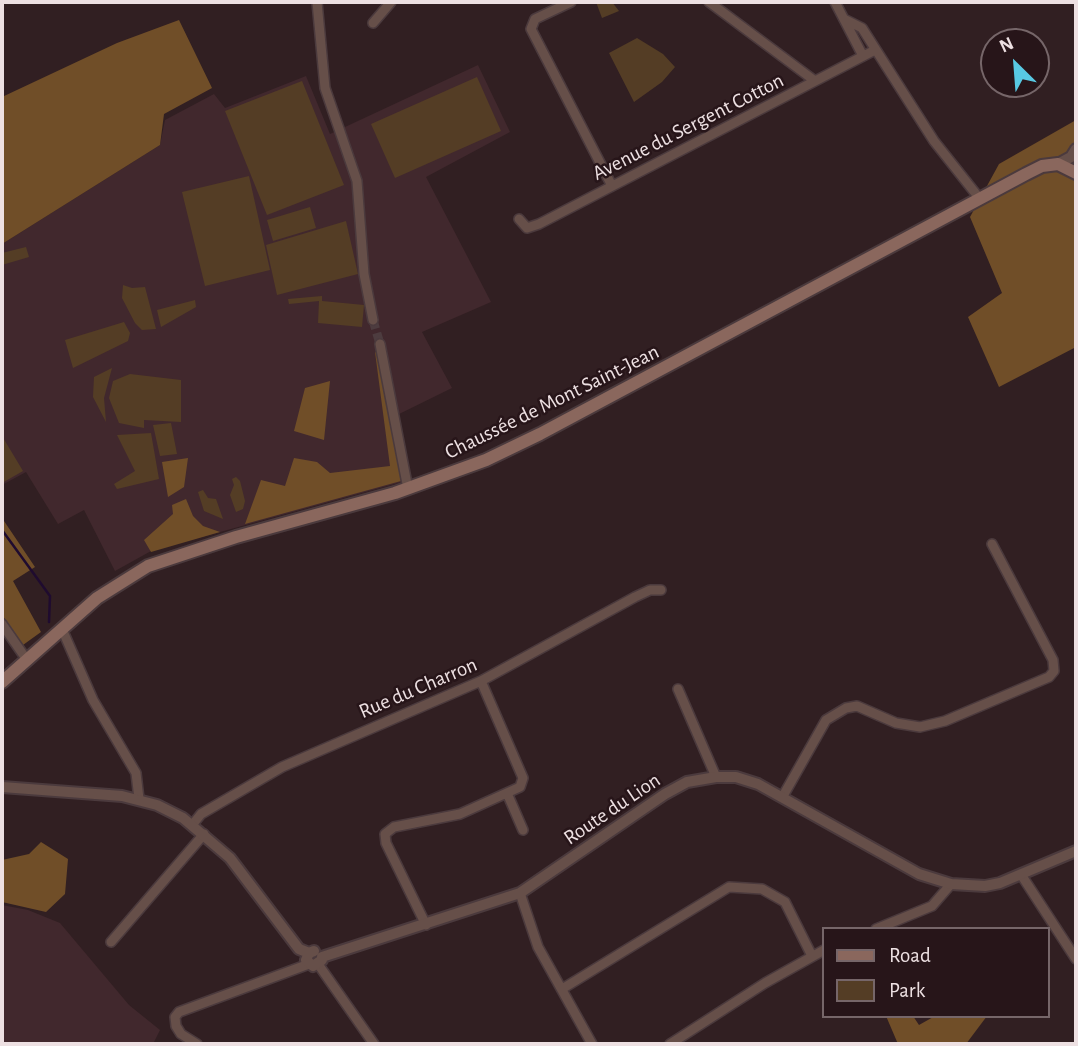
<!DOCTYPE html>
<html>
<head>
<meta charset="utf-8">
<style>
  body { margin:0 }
  #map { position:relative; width:1078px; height:1046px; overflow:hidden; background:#311f22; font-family:"Alegreya Sans",sans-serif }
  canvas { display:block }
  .frame { position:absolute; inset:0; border:4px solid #ede0e2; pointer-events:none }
  .legend { position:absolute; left:822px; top:927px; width:228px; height:91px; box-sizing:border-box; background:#271519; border:2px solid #766669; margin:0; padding:9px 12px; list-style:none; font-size:21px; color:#ede0e2 }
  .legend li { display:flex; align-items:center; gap:14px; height:35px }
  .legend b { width:35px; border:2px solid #766669 }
  .north { position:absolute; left:980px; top:28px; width:70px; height:70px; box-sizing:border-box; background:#271519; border:2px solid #766669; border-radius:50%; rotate:335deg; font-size:19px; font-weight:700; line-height:28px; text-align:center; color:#ede0e2 }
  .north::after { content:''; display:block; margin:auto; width:24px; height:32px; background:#58c9e3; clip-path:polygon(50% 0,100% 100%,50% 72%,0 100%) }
</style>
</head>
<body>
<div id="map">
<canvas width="1078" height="1046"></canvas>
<div class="frame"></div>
<ul class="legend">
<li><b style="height:9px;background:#8a675d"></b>Road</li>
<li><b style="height:19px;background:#543d25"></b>Park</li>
</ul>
<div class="north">N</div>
</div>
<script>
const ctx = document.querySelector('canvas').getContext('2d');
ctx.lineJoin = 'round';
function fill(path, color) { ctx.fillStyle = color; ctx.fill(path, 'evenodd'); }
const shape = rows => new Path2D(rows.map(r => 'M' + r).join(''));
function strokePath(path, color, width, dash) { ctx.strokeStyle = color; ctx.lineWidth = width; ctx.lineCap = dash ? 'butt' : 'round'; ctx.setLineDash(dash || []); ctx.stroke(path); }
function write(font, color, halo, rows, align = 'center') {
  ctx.font = font + ' "Alegreya Sans",sans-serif'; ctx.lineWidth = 5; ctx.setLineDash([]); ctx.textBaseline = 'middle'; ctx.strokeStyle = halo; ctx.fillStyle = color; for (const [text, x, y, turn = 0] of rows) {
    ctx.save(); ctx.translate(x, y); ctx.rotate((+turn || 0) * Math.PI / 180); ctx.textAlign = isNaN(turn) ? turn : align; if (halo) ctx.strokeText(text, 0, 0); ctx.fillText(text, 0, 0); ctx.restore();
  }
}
fill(shape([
  [478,65,510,132,426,177,491,302,422,332,452,388,393,417,402,482,151,551,115,571,84,510,58,524,26,472,2,485,2,244,160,145,165,120,214,94,225,108,306,76,330,134],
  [2,905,28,910,60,923,129,1005,160,1030,153,1044,2,1044]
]), '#41282d');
fill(shape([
  [596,2,612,2,619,11,602,18],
  [637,38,663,54,675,67,662,82,634,102,609,53],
  [477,77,501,131,395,178,371,124],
  [302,81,344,185,267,215,225,111],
  [249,176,270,270,205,286,182,192],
  [310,207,316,228,273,241,267,220],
  [346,221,358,274,277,295,266,245],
  [26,247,29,257,2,265,2,253],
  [123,285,132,288,145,287,156,329,142,330,135,323,122,298],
  [322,296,322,301,364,305,362,327,318,323,319,301,289,304,288,299],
  [195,300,196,307,161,327,157,310],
  [124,322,130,333,128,341,73,368,65,340],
  [112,368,104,398,106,422,93,397,94,377],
  [130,374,181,380,181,422,144,420,144,428,119,423,109,398,113,381],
  [171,423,177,454,160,456,153,425],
  [151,433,159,479,117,489,114,484,135,471,117,435],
  [2,436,23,471,2,483],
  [236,477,240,481,245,501,243,509,236,512,230,495,234,485,232,479],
  [203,490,208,498,216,499,223,519,204,511,198,492]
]), '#543d25');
fill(shape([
  [179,20,212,88,164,114,160,145,2,244,2,97,117,43],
  [1076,120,1076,347,999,387,968,317,1002,293,970,217,999,164],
  [375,352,381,356,401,481,245,524,261,480,285,486,294,458,317,462,330,473,390,466],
  [330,381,324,440,294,431,305,388],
  [188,458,184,487,168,497,162,462],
  [186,499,193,516,203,526,220,532,151,552,144,540,173,514,172,505],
  [2,518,35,567,13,581,41,632,23,645,2,615],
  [41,842,68,859,65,894,46,912,2,902,2,860,29,854],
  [886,1016,913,1016,919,1025,935,1016,987,1016,966,1044,898,1044]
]), '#704e28');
strokePath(shape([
  [2,530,50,596,49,622]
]), '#1f0b2f', 2.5);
strokePath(shape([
  [373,320,380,344]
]), '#4d3c3f', 9, [9, 4.5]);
const minor = shape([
  [317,2,325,88,357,181,364,274,373,320],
  [571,2,535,19,531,29,612,186],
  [709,2,815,81],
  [835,2,863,56],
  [844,19,862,28,934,141,980,199],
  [373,23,391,2],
  [519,219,527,228,539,224,875,50],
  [380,344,408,489],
  [2,624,27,660],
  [62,629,93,700,136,773,139,799],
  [678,689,716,777],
  [507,793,523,830],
  [783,796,826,720,846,708,857,706,896,723,920,727,945,721,1049,677,1054,671,1053,660,992,544],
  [193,824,201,814,282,767,481,681,635,597,650,590,661,590],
  [1022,876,1076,959],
  [520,893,538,947,592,1044],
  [426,925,386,843,385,834,394,827,460,814,520,787,523,778,481,681],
  [876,929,932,906,951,884],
  [111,942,204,834],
  [318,964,374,1044],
  [562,989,729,887,762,889,785,902,812,956],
  [197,1044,181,1034,176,1026,175,1017,179,1012,309,964],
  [670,1044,765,983,824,950]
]);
const tertiary = shape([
  [1058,164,1071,157,1076,149],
  [2,787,122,796,157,805,183,818,230,858,299,949,309,953,314,951],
  [309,953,306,960,313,966,322,960,322,957,520,893,665,794,687,782,716,777,736,777,758,784,919,874,951,884,985,886,1000,883,1076,851]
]);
const secondary = shape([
  [2,682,97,598,148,566,236,537,395,493,486,460,540,434,1026,174,1042,166,1058,164,1076,173]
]);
strokePath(minor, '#4b3a3d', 12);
strokePath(tertiary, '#4b3a3d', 14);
strokePath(secondary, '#4b3a3d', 16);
strokePath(minor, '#664f49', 9);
strokePath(tertiary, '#664f49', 10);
strokePath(secondary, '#8a675d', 12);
write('21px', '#ede0e2', '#271519', [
  ["Avenue du Sergent Cotton",688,127,-27],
  ["Chaussée de Mont Saint-Jean",552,402,-26],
  ["Rue du Charron",418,688,-23],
  ["Route du Lion",612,809,-34]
]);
</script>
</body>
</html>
